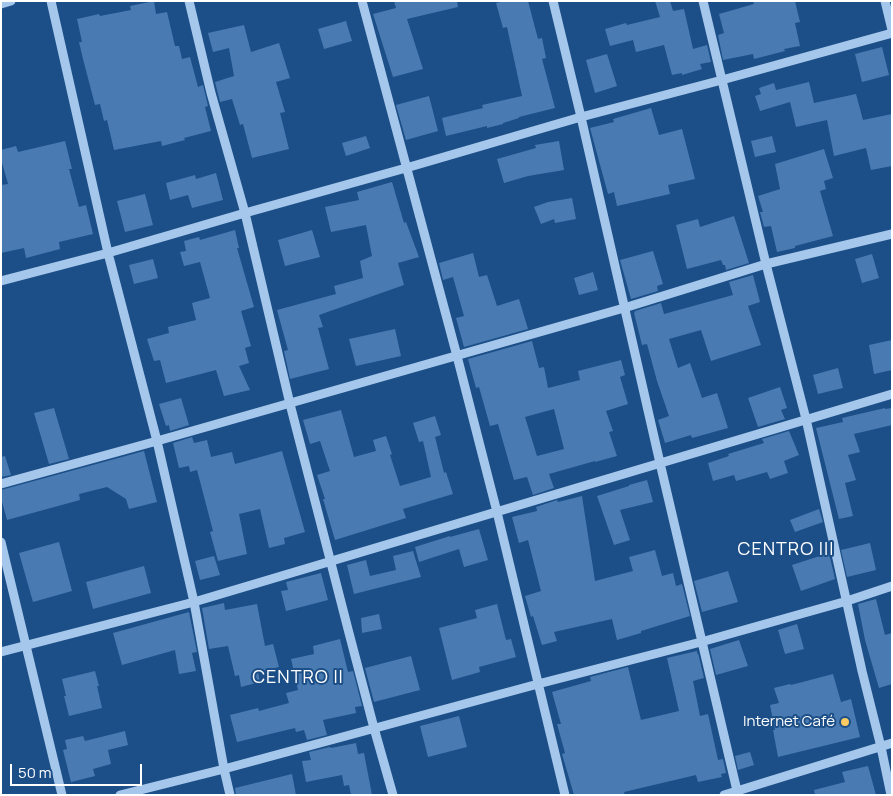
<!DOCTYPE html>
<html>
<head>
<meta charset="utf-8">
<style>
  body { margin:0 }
  #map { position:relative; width:893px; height:796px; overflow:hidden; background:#1c4e87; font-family:Manrope,sans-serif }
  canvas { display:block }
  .frame { position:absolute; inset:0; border:2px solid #fff; pointer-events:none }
  .scale { position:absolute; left:10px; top:764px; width:132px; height:22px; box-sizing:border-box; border:2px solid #fff; border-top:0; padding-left:6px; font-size:15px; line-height:18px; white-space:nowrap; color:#fff; -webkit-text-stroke:4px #1c4e87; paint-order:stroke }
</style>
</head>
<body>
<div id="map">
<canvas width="893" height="796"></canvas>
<div class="frame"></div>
<div class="scale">50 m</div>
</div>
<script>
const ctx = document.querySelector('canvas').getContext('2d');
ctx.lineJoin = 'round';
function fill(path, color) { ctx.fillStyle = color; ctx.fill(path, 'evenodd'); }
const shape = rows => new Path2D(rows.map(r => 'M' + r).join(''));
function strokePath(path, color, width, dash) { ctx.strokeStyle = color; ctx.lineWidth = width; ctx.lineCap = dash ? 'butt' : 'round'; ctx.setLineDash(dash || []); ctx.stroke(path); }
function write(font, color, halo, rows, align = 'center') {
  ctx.font = font + ' Manrope,sans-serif'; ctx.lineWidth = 4; ctx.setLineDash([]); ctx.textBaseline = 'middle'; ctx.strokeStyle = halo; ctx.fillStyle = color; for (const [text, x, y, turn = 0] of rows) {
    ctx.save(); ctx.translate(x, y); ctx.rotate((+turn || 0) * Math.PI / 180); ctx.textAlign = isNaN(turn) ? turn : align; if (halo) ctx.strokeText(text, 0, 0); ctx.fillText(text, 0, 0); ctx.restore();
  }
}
fill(shape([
  [154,1,156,14,167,12,175,46,179,46,182,59,190,57,198,87,203,85,208,106,205,107,211,131,184,138,185,140,162,146,161,141,114,150,107,120,104,121,100,104,95,105,83,59,79,42,82,42,77,19,99,14,100,16,131,10,130,6],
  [394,1,457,1,458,7,407,19,423,69,393,77,373,14,396,8],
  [504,1,528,1,538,39,542,38,546,58,542,59,555,108,519,117,519,118,503,123,503,124,487,128,487,126,446,136,442,118,483,108,482,105,522,96,507,27,503,28,496,3],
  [655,1,670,1,673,11,684,9,693,49,707,45,711,62,700,64,702,69,682,75,682,73,672,75,664,45,636,52,633,40,610,46,605,29,626,23,627,25,660,17],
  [753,1,795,1,800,22,795,23,800,46,784,49,785,51,754,59,753,54,723,60,718,35,724,33,719,14,754,4],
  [346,21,352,41,324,49,318,29],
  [244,25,251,52,279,43,290,78,276,82,285,112,280,113,289,149,252,158,243,124,240,125,232,99,220,102,215,82,234,76,229,48,213,52,208,33],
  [882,47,889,75,862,82,855,54],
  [607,54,617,86,595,93,586,60],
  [809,82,814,103,856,94,863,120,892,114,892,166,871,170,866,148,834,156,827,120,796,127,790,102,760,111,755,96,761,94,759,88,774,83,776,90],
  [429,96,438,131,406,140,396,105],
  [651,108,659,135,682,129,695,179,668,185,670,194,617,206,614,192,608,194,590,128,614,122,613,119],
  [366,136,370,148,346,156,342,143],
  [772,136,776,152,755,157,751,141],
  [65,141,72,169,69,169,79,207,86,205,93,234,59,242,60,249,26,258,24,248,1,253,1,185,8,184,1,159,1,150,16,146,18,152],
  [559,141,564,170,528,176,504,183,497,159,536,148,535,145],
  [824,149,833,178,824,181,826,189,820,191,833,236,795,246,795,248,777,252,771,226,764,227,760,212,763,212,758,196,780,189,775,164],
  [216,173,223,200,192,208,188,195,170,200,166,183,195,175,196,179],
  [392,182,404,223,406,222,419,257,398,263,404,285,319,315,323,327,318,328,329,369,290,379,284,351,288,350,277,310,336,294,334,286,363,278,360,261,372,256,366,225,331,232,325,207,359,200,357,192],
  [145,194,153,225,125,232,117,201],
  [572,198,576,219,555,223,554,219,541,224,534,207,548,202],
  [734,216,749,263,726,270,725,265,723,265,721,260,687,269,676,225,698,219,700,227],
  [235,230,239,248,237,248,254,307,241,311,251,346,245,348,249,363,239,366,250,390,224,396,216,370,166,383,160,360,154,361,147,339,169,333,168,327,196,320,192,303,210,298,200,262,184,266,180,252,186,251,184,241,199,237,200,240],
  [312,230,320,257,285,266,278,240],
  [653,251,663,284,657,286,658,291,631,299,620,260],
  [473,253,479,277,487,275,497,306,519,299,528,329,464,347,456,318,464,316,453,277,443,280,439,263],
  [872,254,879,278,862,283,855,259],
  [153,259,158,278,134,284,129,265],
  [593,272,598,290,579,295,574,278],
  [753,275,760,302,748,306,761,345,711,361,701,330,669,339,678,368,690,363,702,398,717,393,728,428,692,438,691,435,665,443,658,420,669,416,657,381,647,344,642,345,634,313,635,312,635,311,661,303,664,314,733,295,729,282],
  [395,329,401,356,356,366,349,339],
  [892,340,892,370,874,374,869,345],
  [532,341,539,368,544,367,548,388,580,380,578,371,621,360,625,375,620,377,628,404,606,411,613,431,609,432,617,456,595,462,595,461,549,474,554,488,533,495,527,477,514,480,498,424,490,426,479,387,476,388,468,359],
  [554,409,564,449,537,456,525,417],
  [838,368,843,388,818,394,813,375],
  [780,387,787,408,781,410,785,419,758,427,748,398],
  [181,398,189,425,170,431,169,425,166,426,159,404],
  [54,408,69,459,49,464,34,413],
  [885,408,885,409,892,408,892,425,854,434,860,452,848,455,856,480,845,483,853,516,839,519,816,428,843,422,842,418],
  [341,410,354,457,376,451,373,440,386,436,392,454,390,455,400,486,431,477,423,441,419,442,413,423,435,416,441,435,435,437,444,473,446,472,453,494,403,509,406,518,335,540,323,499,325,499,317,475,330,471,320,441,310,444,303,420],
  [789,431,799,455,784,461,788,473,770,479,767,472,736,481,734,475,713,481,708,463,729,456,728,454,764,443,762,439],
  [192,437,194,443,207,440,211,457,232,452,235,464,282,451,305,532,284,538,285,544,269,548,260,509,239,514,247,554,218,561,210,532,213,531,197,470,190,472,189,466,179,468,173,443],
  [144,451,157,502,129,509,126,499,107,487,79,494,80,500,7,520,1,498,1,490],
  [5,456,11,475,1,477,1,457],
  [647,480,653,502,620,510,630,540,614,545,597,496,629,486,629,485],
  [582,496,595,581,633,571,629,557,655,550,662,576,673,573,676,586,682,584,690,616,641,631,641,633,617,640,612,619,554,632,557,641,542,645,533,616,531,617,525,596,541,591,528,540,519,543,512,517,537,511,537,510,536,507,557,500,558,502],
  [819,509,823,522,795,532,790,520],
  [479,529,488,560,464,567,459,549,419,562,415,547,450,536,450,537],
  [59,542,72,591,33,602,19,553],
  [870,543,876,570,847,577,841,550],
  [413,551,421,577,354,594,347,565,366,560,370,576,396,570,393,556],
  [829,553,835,579,801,591,792,565],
  [214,556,220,575,200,580,195,561],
  [144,566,151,593,93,609,86,582],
  [728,571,738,602,702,612,694,581],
  [321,573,328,600,286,611,281,591,288,590,286,582],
  [876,599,885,635,892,633,892,684,879,688,865,640,858,604],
  [224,603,225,610,257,604,265,646,273,644,279,667,258,672,260,682,241,687,239,675,235,676,228,646,209,649,202,608],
  [497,604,506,640,511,639,516,657,479,667,480,672,452,680,439,628,477,618,475,610],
  [189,612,197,652,192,653,196,671,179,674,175,650,122,665,113,633],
  [379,614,382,629,362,633,361,618],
  [797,624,804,649,785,654,778,630],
  [340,639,348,672,353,671,362,706,355,707,356,713,323,720,327,735,307,740,304,730,296,732,295,728,237,742,230,715,258,708,259,711,289,703,286,693,298,690,291,659,314,654,313,646],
  [739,640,748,666,716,675,710,649],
  [697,651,697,654,698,653,704,678,693,681,700,716,708,714,718,760,723,759,726,773,721,774,722,777,698,782,696,775,624,792,625,795,574,795,562,754,565,753,557,724,561,724,552,692,591,681,590,677,628,667,641,720,679,711,667,658],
  [411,656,420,690,374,702,365,668],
  [95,671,99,686,97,686,102,708,69,716,64,696,66,696,62,679],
  [833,674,841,702,851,699,860,737,778,757,773,730,775,730,770,705,779,703,774,688,790,684,791,685],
  [459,716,467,747,428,757,420,726],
  [125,731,128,745,108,750,111,764,93,769,95,776,71,782,63,750,67,749,65,740,83,736,85,741],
  [356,743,358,754,364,753,372,795,351,795,349,785,344,786,342,775,306,782,302,761,311,760,309,752,330,747,331,748],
  [750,752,754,765,738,770,735,756],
  [868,766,876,795,815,795,814,790,845,782,842,772],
  [292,774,296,795,236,795,235,788]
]), '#497bb2');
strokePath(shape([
  [51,1,108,253,157,441,194,602,224,769,230,795],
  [189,1,211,93,245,213,290,404,349,633,374,728,393,795],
  [362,1,457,356,497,512,565,795],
  [553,1,581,117,660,463,738,795],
  [703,1,766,264,806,419,862,671,881,747,891,795],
  [885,1,892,30],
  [1,4,11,1],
  [1,281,108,253,245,213,406,168,581,117,722,80,892,33],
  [1,484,157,441,624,308,766,264,892,234],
  [1,542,62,795],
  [1,652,194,602,892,394],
  [120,795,224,769,538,684,701,642,847,601,892,586],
  [724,795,892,743]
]), '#a5c7eb', 9);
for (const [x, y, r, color] of [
  [845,722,5,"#fcca62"]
]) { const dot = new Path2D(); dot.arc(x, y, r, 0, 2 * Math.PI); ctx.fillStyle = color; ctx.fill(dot); strokePath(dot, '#1c4e87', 2); }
write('15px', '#fff', '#1c4e87', [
  ["Internet Café",835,722]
], 'right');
ctx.letterSpacing = '1px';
write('18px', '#fff', '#1c4e87', [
  ["CENTRO III",786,550],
  ["CENTRO II",298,678]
]);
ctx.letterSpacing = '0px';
</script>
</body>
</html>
